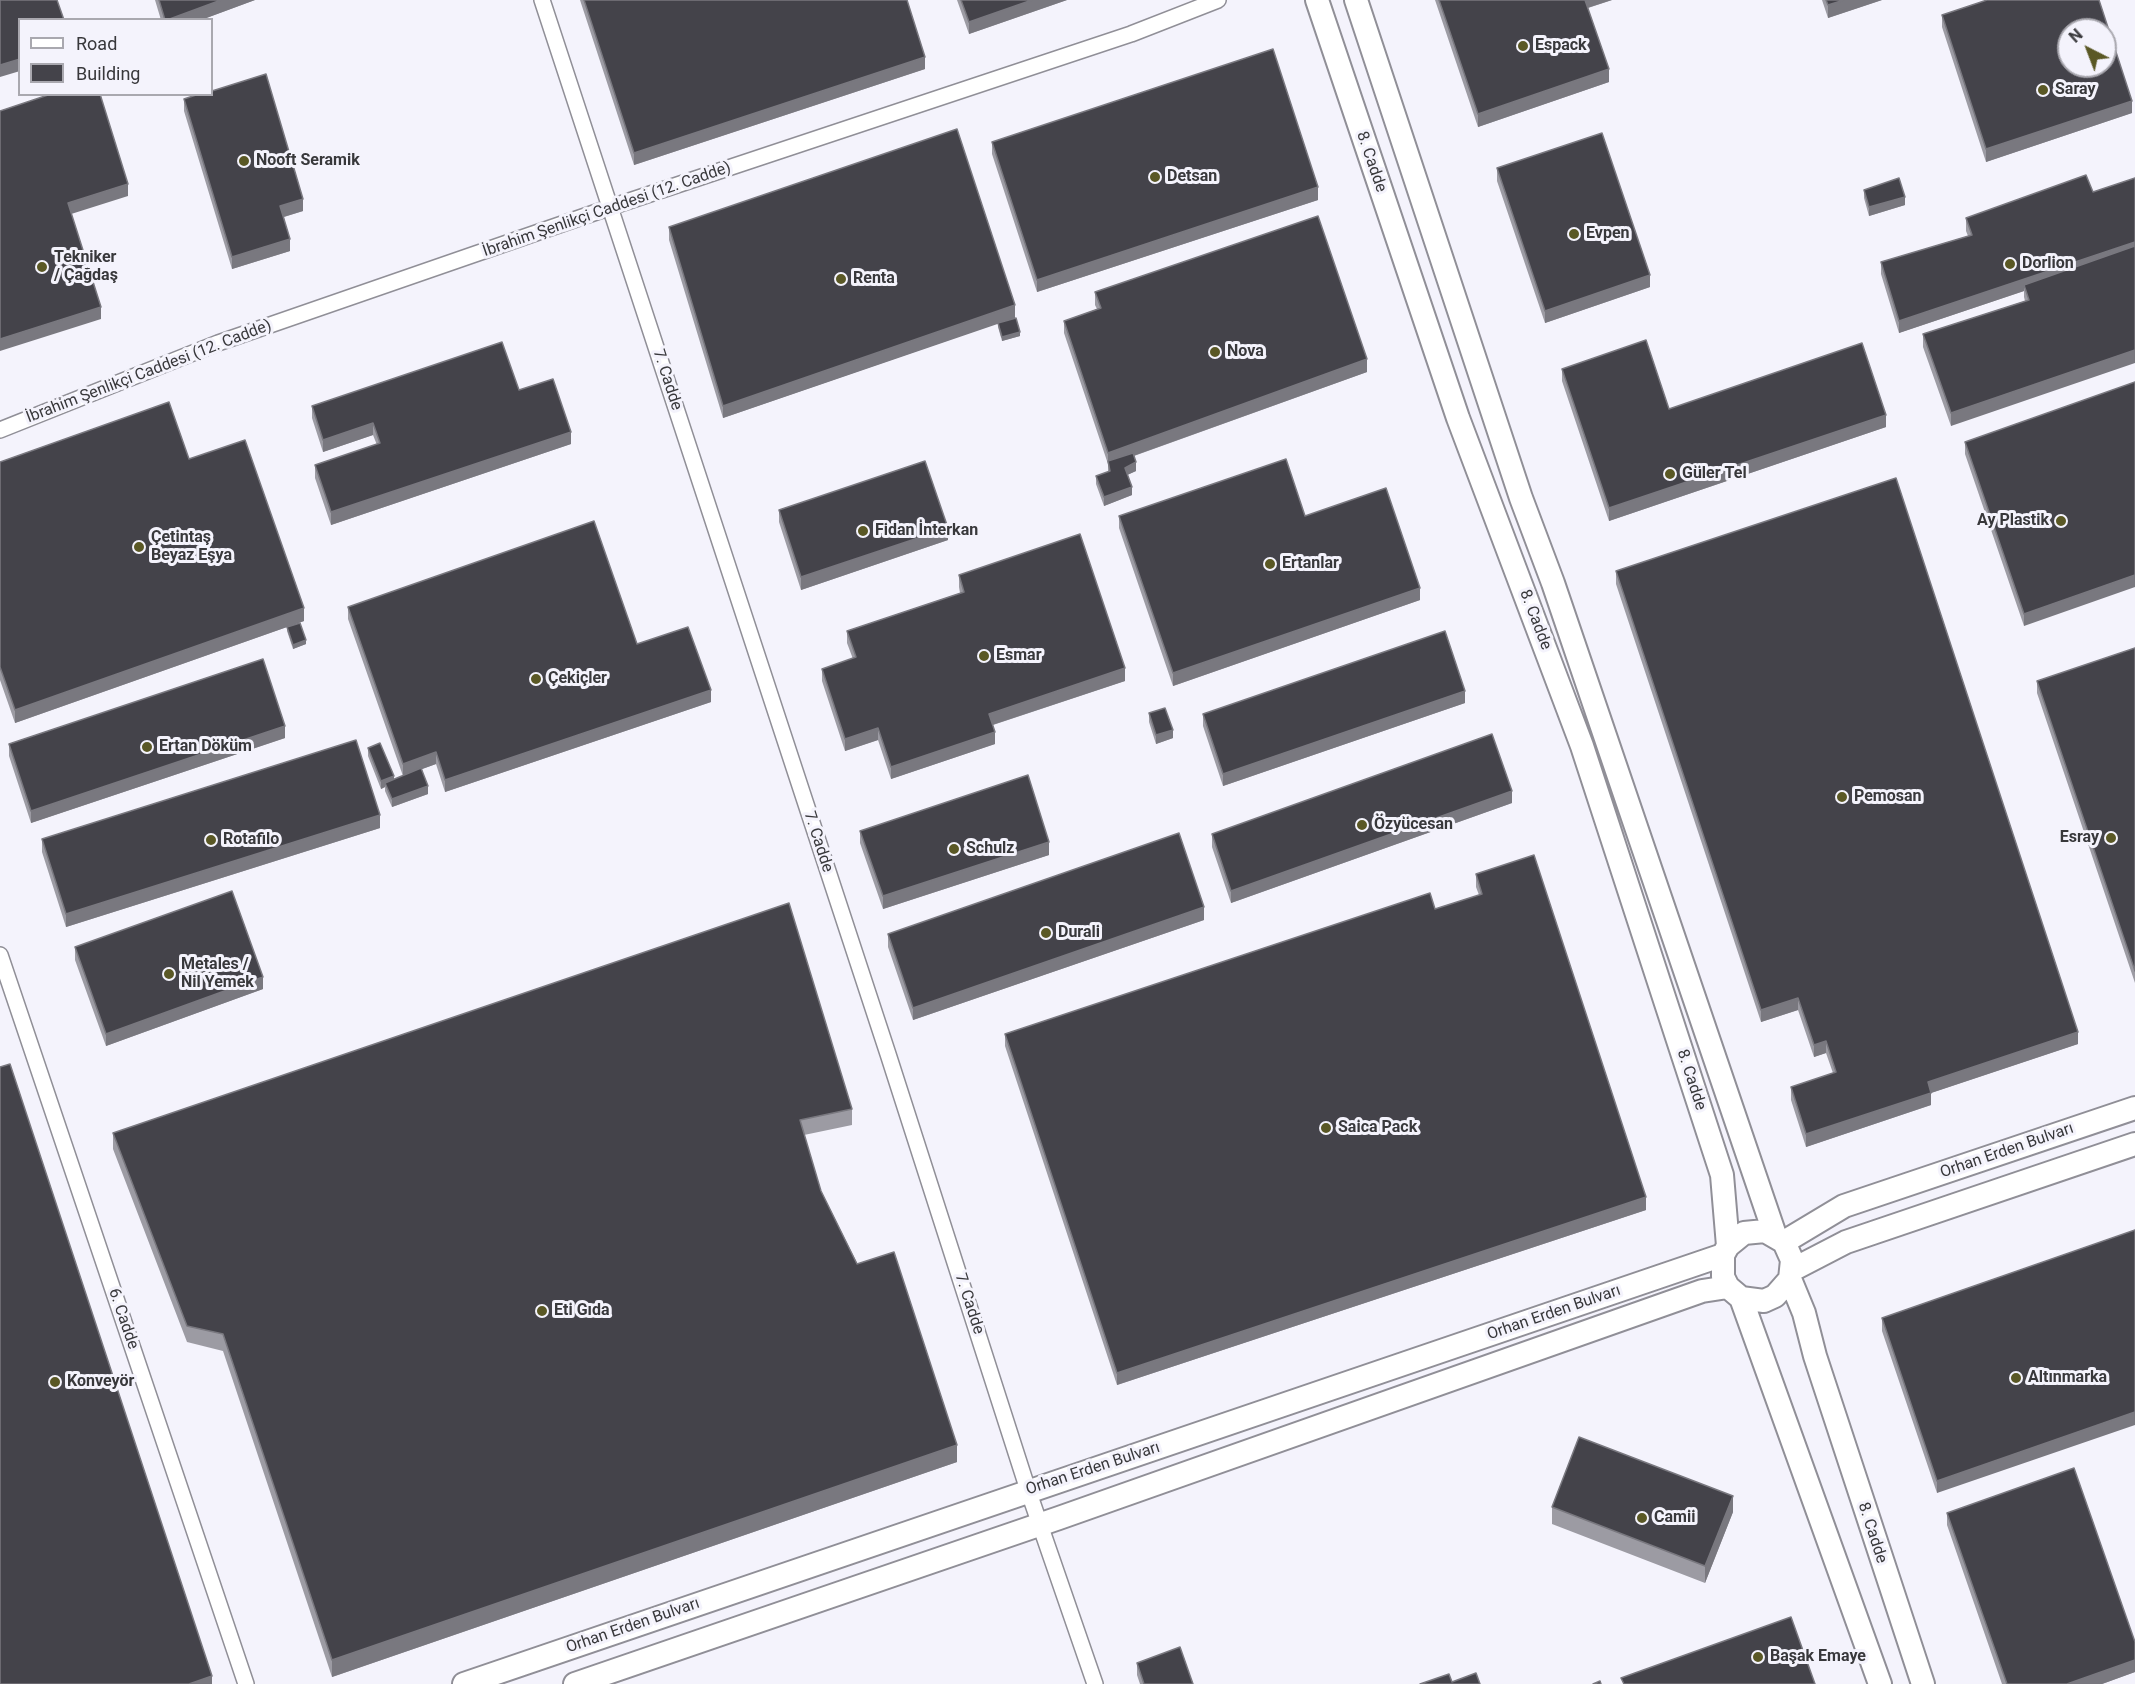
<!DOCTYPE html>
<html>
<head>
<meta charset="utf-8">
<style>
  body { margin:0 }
  #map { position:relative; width:2135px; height:1684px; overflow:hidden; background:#f4f3fc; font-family:Roboto,sans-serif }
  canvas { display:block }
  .legend { position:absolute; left:18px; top:18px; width:195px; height:78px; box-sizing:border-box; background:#f4f3fc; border:2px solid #a9a8af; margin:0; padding:8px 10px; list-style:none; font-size:18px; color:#38383b }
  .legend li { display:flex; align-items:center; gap:12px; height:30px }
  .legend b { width:30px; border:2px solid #a9a8af }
  .north { position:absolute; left:2057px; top:18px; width:60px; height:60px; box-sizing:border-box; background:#f4f3fc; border:2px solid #a9a8af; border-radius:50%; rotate:318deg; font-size:16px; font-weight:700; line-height:24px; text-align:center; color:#38383b }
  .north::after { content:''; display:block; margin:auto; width:21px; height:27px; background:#5a5825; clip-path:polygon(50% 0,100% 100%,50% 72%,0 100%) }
</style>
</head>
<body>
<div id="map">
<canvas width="2135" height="1684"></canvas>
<ul class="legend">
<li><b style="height:8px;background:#fff"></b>Road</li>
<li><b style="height:16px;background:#44434a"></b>Building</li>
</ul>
<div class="north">N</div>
</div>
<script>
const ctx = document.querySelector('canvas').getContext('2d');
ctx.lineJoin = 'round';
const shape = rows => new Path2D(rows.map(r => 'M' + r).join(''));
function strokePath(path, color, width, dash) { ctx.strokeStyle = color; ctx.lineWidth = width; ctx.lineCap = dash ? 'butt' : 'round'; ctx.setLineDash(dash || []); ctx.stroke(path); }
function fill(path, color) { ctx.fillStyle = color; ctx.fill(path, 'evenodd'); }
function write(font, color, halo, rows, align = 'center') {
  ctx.font = font + ' Roboto,sans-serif'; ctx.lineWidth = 6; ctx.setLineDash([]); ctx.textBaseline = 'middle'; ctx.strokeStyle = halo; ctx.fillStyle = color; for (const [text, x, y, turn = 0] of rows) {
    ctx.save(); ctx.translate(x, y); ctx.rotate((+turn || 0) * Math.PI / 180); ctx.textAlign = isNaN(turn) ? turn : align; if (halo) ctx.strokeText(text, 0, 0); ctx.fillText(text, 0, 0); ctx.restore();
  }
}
const street = shape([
  [542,0,888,1054,1028,1490,1095,1684],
  [0,430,218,343,611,207,1131,34,1218,0],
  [0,955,246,1684]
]);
const secondary = shape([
  [1317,0,1458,418,1582,746,1722,1175,1728,1246],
  [1356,0,1521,498,1553,583,1775,1235],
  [1784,1242,1844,1206,2135,1108],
  [1792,1270,1846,1242,2135,1144],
  [1790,1279,1804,1313,1815,1356,1923,1684],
  [1741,1298,1880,1684],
  [464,1684,1723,1255,1728,1246,1744,1233,1765,1231,1784,1242,1792,1260,1790,1279,1775,1296,1764,1301,1741,1298,1728,1287,1723,1277,1723,1255],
  [575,1684,1059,1518,1702,1291,1728,1287]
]);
strokePath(street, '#908f97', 18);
strokePath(secondary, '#908f97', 26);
strokePath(street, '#fff', 15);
strokePath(secondary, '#fff', 22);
fill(shape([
  [155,0,255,0,201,20,161,20],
  [580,0,907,0,925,69,634,165],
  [957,0,1067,0,969,34],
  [1435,0,1612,0,1588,8,1609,82,1478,127],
  [1822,0,1882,0,1828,18],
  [1942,15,2132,113,1986,162,1942,27],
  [184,99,303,211,284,217,290,251,232,269,184,111],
  [992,142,1318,200,1037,292,992,154],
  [1497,168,1650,287,1545,323,1497,181],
  [2135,178,1951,426,1923,347,1923,334,2025,301,2024,297,2024,291,1899,333,1881,274,1881,262,1968,236,1966,231,1966,218,2093,192],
  [1864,190,1905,205,1869,216,1864,198],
  [669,227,1015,318,1003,322,1020,336,1002,341,998,327,998,323,723,418,669,240],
  [1095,292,1367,372,1134,456,1136,471,1127,475,1132,495,1104,506,1096,484,1096,476,1108,472,1108,464,1064,333,1064,321,1097,309,1095,305],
  [1562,369,1669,409,1886,427,1609,521,1562,381],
  [2135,382,2024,626,1965,454,1965,442],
  [519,390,571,444,331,525,315,478,315,465,377,445,373,435,323,452,312,418,312,406],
  [189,459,304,621,15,723,0,680,0,462],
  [779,510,948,540,801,590,779,522],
  [1119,516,1305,516,1420,600,1173,686,1119,528],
  [1616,571,2078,1044,1931,1093,1931,1105,1806,1147,1791,1100,1791,1087,1833,1073,1826,1053,1814,1057,1798,1010,1761,1022,1616,584],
  [959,575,1125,681,993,725,995,744,891,779,878,740,845,751,822,681,822,669,853,659,847,643,847,631,960,593,959,587],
  [348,607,637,644,711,702,445,792,436,764,422,769,428,794,392,807,385,791,385,787,381,789,368,756,368,748,394,779,403,776,348,619],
  [287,627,306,644,293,649,287,631],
  [2135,648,2135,983,2037,693,2037,681],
  [1465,703,1223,786,1203,726,1203,714],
  [1149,713,1173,738,1156,744,1149,722],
  [285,738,31,823,9,756,9,744],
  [1512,803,1231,903,1212,847,1212,834],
  [380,828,66,927,42,852,42,839],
  [860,831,1049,855,883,909,860,843],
  [1476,874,1646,1210,1117,1385,1005,1046,1005,1034,1435,909,1479,895,1476,887],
  [1204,920,913,1020,888,947,888,934],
  [75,947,263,989,106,1046,75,960],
  [852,1109,852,1125,804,1135,821,1191,957,1462,332,1677,223,1351,187,1342,113,1149,113,1133],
  [2135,1230,1937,1493,1882,1331,1882,1318],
  [1552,1507,1733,1512,1705,1583,1552,1524],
  [1947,1513,2135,1642,2135,1672,2102,1684,2002,1684,1947,1525],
  [1137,1663,1193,1684,1140,1684,1137,1675]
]), '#9c9ba3');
fill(shape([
  [221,0,255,0,201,20,167,20],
  [1032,0,1067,0,969,34,969,22],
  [1584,0,1612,0,1584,9],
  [1844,0,1882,0,1828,18,1828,5],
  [925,57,925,69,634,165,634,153],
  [20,59,20,71,0,77,0,65],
  [1609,69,1609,82,1478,127,1478,114],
  [2132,101,2132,113,1986,162,1986,149],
  [128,184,128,196,68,215,68,203],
  [1318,187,1318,200,1037,292,1037,280],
  [1905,197,1905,205,1869,216,1869,207],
  [303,199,303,211,280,218,280,206],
  [290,239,290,251,232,269,232,257],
  [2135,242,2135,255,2024,285,2024,291,1899,333,1899,321],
  [1650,275,1650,287,1545,323,1545,311],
  [1015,305,1015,318,723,418,723,406],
  [101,307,101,319,0,351,0,339],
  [1020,332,1020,336,1002,341,1002,337],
  [2135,350,2135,363,1951,426,1951,413],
  [1367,359,1367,372,1108,465,1108,453],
  [1886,415,1886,427,1609,521,1609,508],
  [373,423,373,435,323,452,323,440],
  [571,432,571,444,331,525,331,512],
  [1136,462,1136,471,1125,476,1125,468],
  [1132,487,1132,495,1104,506,1104,497],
  [948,528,948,540,801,590,801,577],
  [2135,575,2135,587,2024,626,2024,614],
  [1420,588,1420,600,1173,686,1173,673],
  [304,608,304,621,15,723,15,710],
  [306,640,306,644,293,649,293,645],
  [1125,668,1125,681,989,726,989,714],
  [711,690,711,702,445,792,445,780],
  [1465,691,1465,703,1223,786,1223,774],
  [285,726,285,738,31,823,31,811],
  [878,728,878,740,845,751,845,739],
  [1173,730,1173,738,1156,744,1156,735],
  [995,732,995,744,891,779,891,767],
  [436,752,436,764,403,776,403,764],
  [394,776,394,785,385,783,385,787,381,789,381,781],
  [428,786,428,794,392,807,392,799],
  [1512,791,1512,803,1231,903,1231,891],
  [380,815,380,828,66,927,66,914],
  [1049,842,1049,855,883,909,883,896],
  [1204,907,1204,920,913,1020,913,1008],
  [263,977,263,989,106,1046,106,1034],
  [1798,998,1798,1010,1761,1022,1761,1010],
  [2078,1032,2078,1044,1931,1093,1931,1105,1806,1147,1806,1134,1928,1082],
  [1826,1041,1826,1053,1814,1057,1814,1045],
  [1646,1197,1646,1210,1117,1385,1117,1373],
  [2135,1412,2135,1425,1937,1493,1937,1481],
  [957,1445,957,1462,332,1677,332,1660],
  [1733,1496,1733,1512,1705,1583,1705,1566],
  [2135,1660,2135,1672,2102,1684,2067,1684],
  [212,1676,212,1684,189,1684]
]), '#79787f');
const building = shape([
  [0,0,57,0,64,20,20,20,20,59,0,65,0,0],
  [159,0,221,0,167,20,165,20,159,0],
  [584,0,907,0,925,57,634,153,584,0],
  [961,0,1032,0,969,22,961,0],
  [1439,0,1585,0,1609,69,1478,114,1439,0],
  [1826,0,1844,0,1828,5,1826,0],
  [1987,0,2099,0,2132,101,1986,149,1942,15,1987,0],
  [2069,30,2105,30,2105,66,2069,66,2069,30],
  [1273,49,1318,187,1037,280,992,142,1273,49],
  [266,74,303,199,280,206,290,239,232,257,184,99,199,94,212,94,212,91,266,74],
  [51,94,100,94,128,184,68,203,101,307,0,339,0,111,51,94],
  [957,129,1015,305,723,406,669,227,957,129],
  [1602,133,1650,275,1545,311,1497,168,1602,133],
  [2086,175,2093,192,2135,178,2135,242,1899,321,1881,262,1972,235,1966,218,2086,175],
  [1899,178,1905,197,1869,207,1864,190,1899,178],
  [1318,216,1367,359,1108,453,1064,321,1101,308,1095,292,1318,216],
  [2135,246,2135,350,1951,413,1923,334,2029,300,2024,285,2135,246],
  [1016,318,1020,332,1002,337,998,323,1016,318],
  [1646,340,1669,409,1862,343,1886,415,1609,508,1562,369,1646,340],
  [502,342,519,390,553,379,571,432,331,512,315,465,380,443,373,423,323,440,312,406,502,342],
  [2135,382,2135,575,2024,614,1965,442,2135,382],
  [169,402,189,459,245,440,304,608,15,710,0,667,0,462,169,402],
  [1133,453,1136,462,1125,468,1132,487,1104,497,1096,476,1110,471,1108,461,1133,453],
  [1286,459,1305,516,1386,488,1420,588,1173,673,1119,516,1286,459],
  [925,461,948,528,801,577,779,510,925,461],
  [1896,478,2078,1032,1928,1082,1931,1093,1806,1134,1791,1087,1836,1072,1826,1041,1814,1045,1798,998,1761,1010,1616,571,1896,478],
  [594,521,637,644,688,627,711,690,445,780,436,752,403,764,348,607,594,521],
  [1080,534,1125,668,989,714,995,732,891,767,878,728,845,739,822,669,856,657,847,631,964,592,959,575,1080,534],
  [300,623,306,640,293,645,287,627,300,623],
  [1445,631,1465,691,1223,774,1203,714,1445,631],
  [2135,648,2135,971,2037,681,2135,648],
  [263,659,285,726,31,811,9,744,263,659],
  [1165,708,1173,730,1156,735,1149,713,1165,708],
  [1492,734,1512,791,1231,891,1212,834,1492,734],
  [356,740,380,815,66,914,42,839,356,740],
  [380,743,394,776,381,781,368,748,380,743],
  [421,768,428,786,392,799,385,783,421,768],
  [1028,775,1049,842,883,896,860,831,1028,775],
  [1179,833,1204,907,913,1008,888,934,1179,833],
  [1534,855,1646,1197,1117,1373,1005,1034,1430,893,1435,909,1482,894,1476,874,1534,855],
  [232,891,263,977,106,1034,75,947,232,891],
  [789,903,852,1109,800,1120,821,1191,857,1264,894,1252,957,1445,332,1660,223,1334,187,1326,113,1133,789,903],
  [10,1064,212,1676,189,1684,0,1684,0,1067,10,1064],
  [2135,1230,2135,1412,1937,1481,1882,1318,2135,1230],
  [1579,1437,1733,1496,1705,1566,1552,1507,1579,1437],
  [2074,1468,2135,1642,2135,1660,2067,1684,2007,1684,1947,1513,2074,1468],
  [1791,1617,1815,1684,1624,1684,1621,1678,1791,1617],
  [1180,1647,1193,1684,1144,1684,1137,1663,1180,1647],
  [1476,1673,1480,1684,1420,1684,1449,1674,1452,1682,1476,1673],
  [1600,1681,1601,1684,1593,1684,1600,1681]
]);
fill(building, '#44434a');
strokePath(building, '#79787f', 1.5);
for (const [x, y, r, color] of [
  [1523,46,6,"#5a5825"],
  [2043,90,6,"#5a5825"],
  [244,161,6,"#5a5825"],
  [1155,177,6,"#5a5825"],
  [1574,234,6,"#5a5825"],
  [2010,264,6,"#5a5825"],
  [42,267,6,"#5a5825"],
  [841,279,6,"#5a5825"],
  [1215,352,6,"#5a5825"],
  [1670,474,6,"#5a5825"],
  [2061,521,6,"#5a5825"],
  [863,531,6,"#5a5825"],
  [139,547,6,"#5a5825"],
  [1270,564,6,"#5a5825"],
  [984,656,6,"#5a5825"],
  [536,679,6,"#5a5825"],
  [147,747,6,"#5a5825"],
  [1842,797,6,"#5a5825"],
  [1362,825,6,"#5a5825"],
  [2111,838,6,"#5a5825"],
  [211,840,6,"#5a5825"],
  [954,849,6,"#5a5825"],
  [1046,933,6,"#5a5825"],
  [169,974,6,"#5a5825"],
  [1326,1128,6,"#5a5825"],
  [542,1311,6,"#5a5825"],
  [2016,1378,6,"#5a5825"],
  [55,1382,6,"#5a5825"],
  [1642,1518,6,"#5a5825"],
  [1758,1657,6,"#5a5825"]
]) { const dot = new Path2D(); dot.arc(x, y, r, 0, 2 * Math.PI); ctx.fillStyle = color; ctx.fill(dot); strokePath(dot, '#f4f3fc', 2); }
write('bold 16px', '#38383b', '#f4f3fc', [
  ["Espack",1535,46],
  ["Saray",2055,90],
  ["Nooft Seramik",256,161],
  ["Detsan",1167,177],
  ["Evpen",1586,234],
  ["Tekniker",54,258],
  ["/ Çağdaş",54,276],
  ["Dorlion",2022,264],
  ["Renta",853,279],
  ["Nova",1227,352],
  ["Güler Tel",1682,474],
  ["Ay Plastik",2049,521,"right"],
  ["Fidan İnterkan",875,531],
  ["Çetintaş",151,538],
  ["Beyaz Eşya",151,556],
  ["Ertanlar",1282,564],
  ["Esmar",996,656],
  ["Çekiçler",548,679],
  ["Ertan Döküm",159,747],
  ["Pemosan",1854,797],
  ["Özyücesan",1374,825],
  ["Esray",2099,838,"right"],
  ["Rotafilo",223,840],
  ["Schulz",966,849],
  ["Durali",1058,933],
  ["Metales /",181,965],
  ["Nil Yemek",181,983],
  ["Saica Pack",1338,1128],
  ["Eti Gıda",554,1311],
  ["Altınmarka",2028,1378],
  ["Konveyör",67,1382],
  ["Camii",1654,1518],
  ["Başak Emaye",1770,1657]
], 'left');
write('16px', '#38383b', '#f4f3fc', [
  ["8. Cadde",1371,162,71],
  ["İbrahim Şenlikçi Caddesi (12. Cadde)",607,210,-19],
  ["İbrahim Şenlikçi Caddesi (12. Cadde)",149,372,-21],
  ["7. Cadde",667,380,72],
  ["8. Cadde",1535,620,69],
  ["7. Cadde",818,842,72],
  ["8. Cadde",1691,1080,72],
  ["Orhan Erden Bulvarı",2007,1151,-19],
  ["7. Cadde",969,1304,72],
  ["Orhan Erden Bulvarı",1554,1313,-19],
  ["6. Cadde",123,1319,71],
  ["Orhan Erden Bulvarı",1093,1469,-18],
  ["8. Cadde",1872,1533,72],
  ["Orhan Erden Bulvarı",633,1626,-19]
]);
</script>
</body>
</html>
